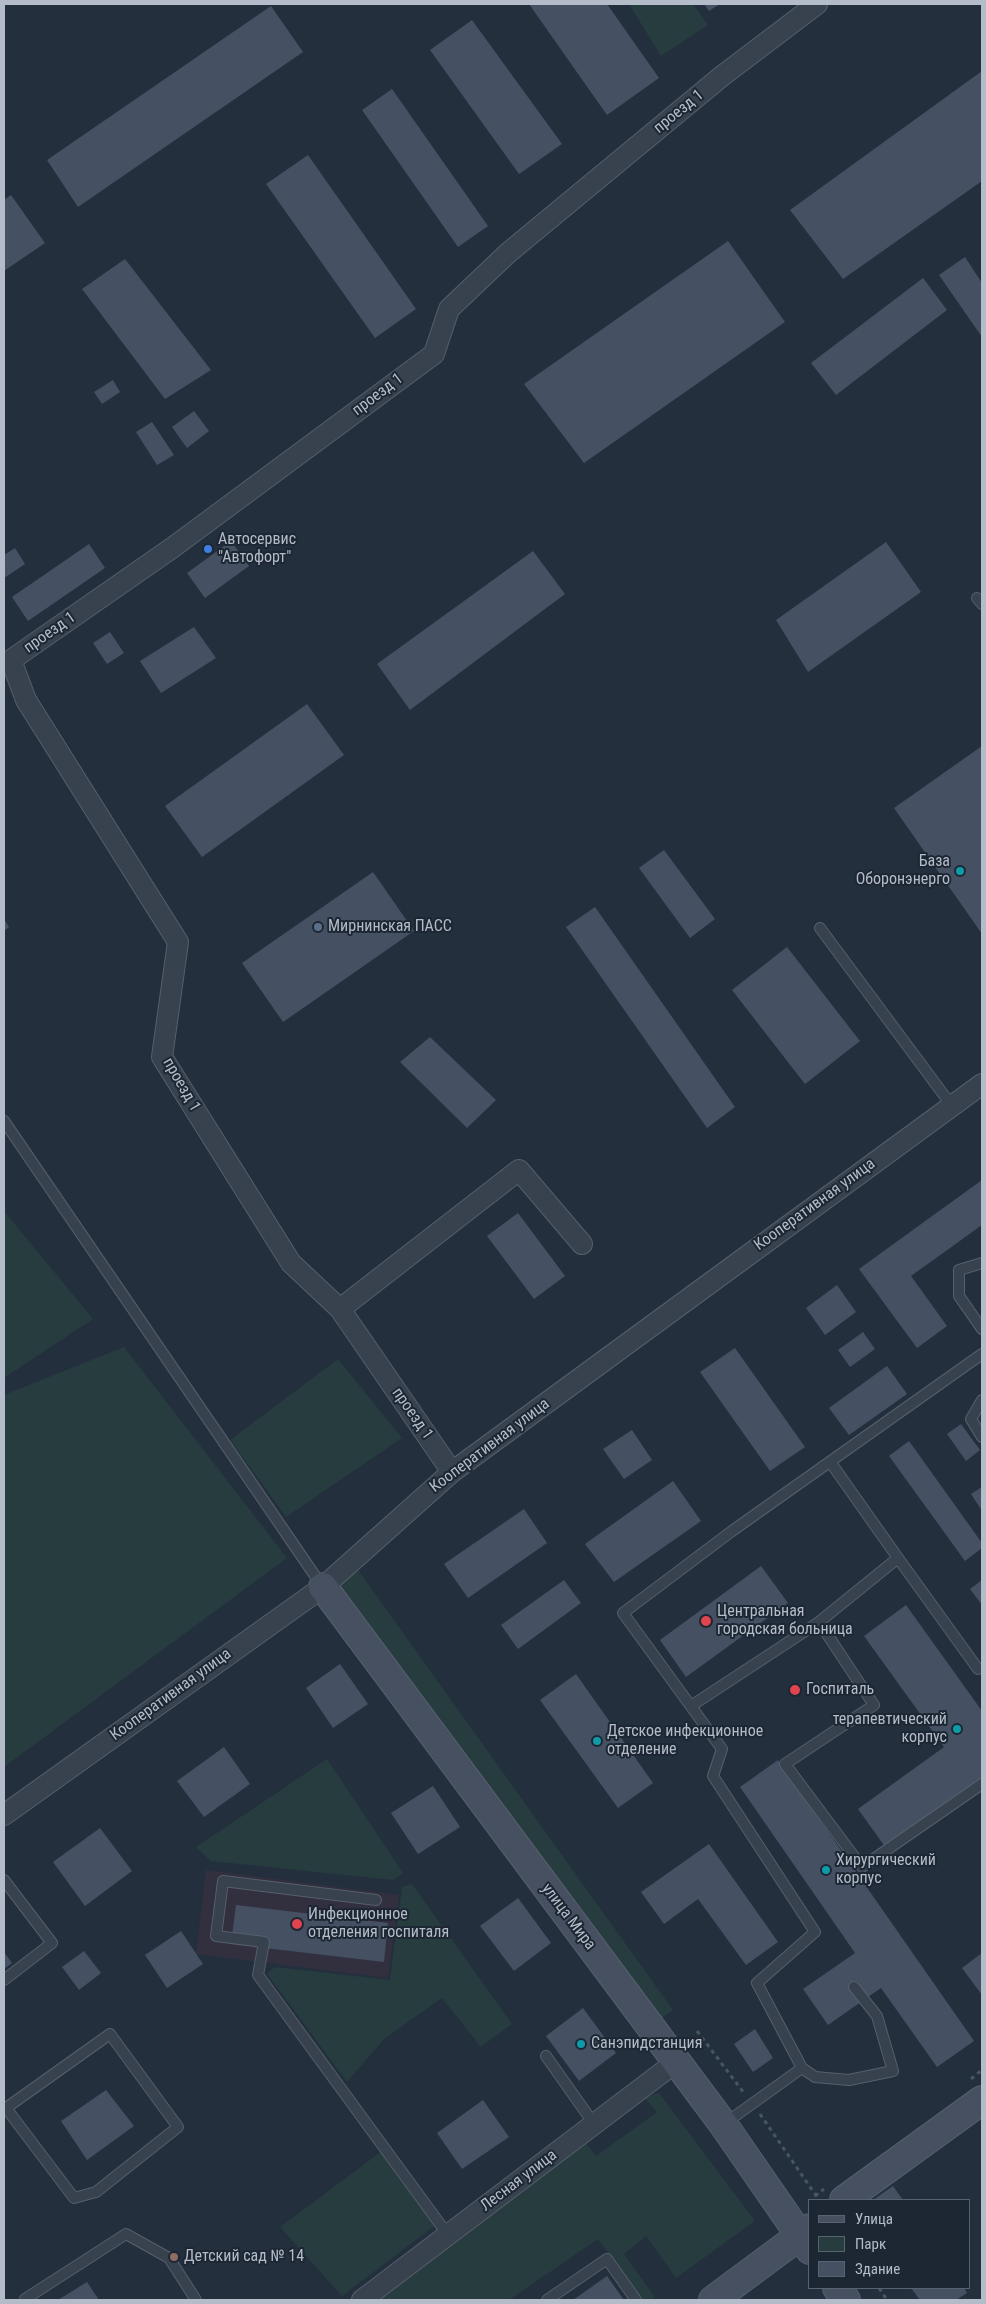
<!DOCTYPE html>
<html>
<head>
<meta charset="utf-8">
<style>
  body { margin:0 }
  #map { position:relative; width:986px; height:2304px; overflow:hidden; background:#242f3e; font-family:"Roboto Condensed",sans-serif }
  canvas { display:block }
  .frame { position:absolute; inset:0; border:5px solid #b4bcc9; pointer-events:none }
  .legend { position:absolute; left:808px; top:2199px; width:162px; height:90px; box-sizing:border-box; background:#1d2633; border:1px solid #59626f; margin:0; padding:6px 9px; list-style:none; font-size:15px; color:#b4bcc9 }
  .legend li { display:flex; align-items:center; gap:10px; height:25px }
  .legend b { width:25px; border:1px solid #59626f }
</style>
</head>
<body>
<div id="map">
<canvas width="986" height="2304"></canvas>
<div class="frame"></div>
<ul class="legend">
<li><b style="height:6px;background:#465061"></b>Улица</li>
<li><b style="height:14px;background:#263c3f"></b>Парк</li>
<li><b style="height:14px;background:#455162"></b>Здание</li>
</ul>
</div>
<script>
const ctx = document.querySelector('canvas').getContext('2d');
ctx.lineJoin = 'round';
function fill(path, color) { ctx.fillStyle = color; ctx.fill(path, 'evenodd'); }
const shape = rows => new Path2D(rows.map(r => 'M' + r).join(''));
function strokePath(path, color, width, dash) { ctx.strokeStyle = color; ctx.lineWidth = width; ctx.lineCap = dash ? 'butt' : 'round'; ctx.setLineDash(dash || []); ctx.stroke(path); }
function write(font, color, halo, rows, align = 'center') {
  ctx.font = font + ' "Roboto Condensed",sans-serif'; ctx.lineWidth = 4; ctx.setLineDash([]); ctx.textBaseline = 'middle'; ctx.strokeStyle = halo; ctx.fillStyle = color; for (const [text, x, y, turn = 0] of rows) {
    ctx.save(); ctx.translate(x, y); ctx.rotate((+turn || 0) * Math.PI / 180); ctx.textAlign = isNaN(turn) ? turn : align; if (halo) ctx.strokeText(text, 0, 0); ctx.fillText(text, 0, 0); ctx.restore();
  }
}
fill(shape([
  [206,1870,399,1895,388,1978,196,1954]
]), '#32303f');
fill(shape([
  [629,4,693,4,708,25,661,56],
  [4,1211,93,1319,4,1378],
  [124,1347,287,1558,4,1767,4,1395],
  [338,1359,402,1438,286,1517,230,1440],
  [351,1560,673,2010,655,2023,330,1575],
  [327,1759,403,1873,393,1880,211,1861,196,1847],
  [412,1884,512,2024,481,2047,442,1998,384,2039,347,2082,267,1974,275,1967,390,1980,402,1887],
  [659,2093,755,2221,676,2278,646,2236,624,2254,655,2297,650,2300,643,2300,598,2239,509,2300,369,2300,582,2138,596,2156,657,2112,644,2097],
  [382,2151,437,2224,342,2296,280,2227]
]), '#263c3f');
fill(shape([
  [529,4,607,4,659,78,607,115],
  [704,4,720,4,709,11],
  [271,6,303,52,78,207,47,160],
  [472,20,562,144,519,174,430,50],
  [982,71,982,181,843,279,790,210],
  [392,89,488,226,458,247,362,110],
  [308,155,416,309,375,338,266,184],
  [11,195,45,243,4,271,4,200],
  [728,241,785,322,584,463,524,384],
  [965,257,982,283,982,337,939,275],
  [125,259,211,370,165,399,82,289],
  [923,278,947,310,836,395,811,363],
  [113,380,120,392,102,404,94,392],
  [194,411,209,431,187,448,172,427],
  [152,422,174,455,157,465,136,432],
  [231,541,249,566,205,598,187,573],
  [886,542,921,592,808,672,776,620],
  [89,544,105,568,28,621,12,597],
  [15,548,25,564,4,578,4,555],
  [533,551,565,594,410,710,377,664],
  [194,627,216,658,161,693,140,661],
  [110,632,124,653,107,664,93,643],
  [307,704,344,755,202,857,165,806],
  [982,746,982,934,894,808],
  [664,850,715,919,690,938,639,868],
  [373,872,414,931,283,1022,242,963],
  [595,907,735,1107,707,1128,566,927],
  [4,919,9,927,4,931],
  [787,947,860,1041,805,1084,732,990],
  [430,1037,496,1100,467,1128,400,1062],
  [982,1180,982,1225,911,1276,947,1326,917,1348,859,1269],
  [518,1213,565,1276,534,1299,487,1236],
  [837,1285,856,1312,825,1335,806,1308],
  [863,1332,875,1349,850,1367,838,1350],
  [735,1348,805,1447,770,1471,700,1372],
  [887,1366,907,1394,849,1435,829,1408],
  [961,1424,980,1450,966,1461,947,1434],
  [632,1430,652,1460,624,1479,603,1449],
  [909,1441,982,1543,982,1548,965,1561,889,1456],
  [673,1481,701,1521,614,1582,585,1544],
  [982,1487,982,1511,971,1494],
  [524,1509,547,1543,468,1598,444,1564],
  [761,1566,788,1603,686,1677,660,1640],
  [564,1580,581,1603,518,1649,501,1625],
  [982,1580,982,1605,970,1589],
  [906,1605,982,1711,982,1783,888,1851,858,1809,944,1747,864,1636],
  [340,1664,368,1704,333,1728,306,1688],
  [576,1674,653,1783,618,1808,540,1700],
  [224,1747,250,1784,204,1817,177,1781],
  [778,1760,974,2041,937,2067,881,1988,828,2025,803,1989,855,1953,740,1787],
  [433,1786,460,1827,418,1854,391,1813],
  [100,1828,132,1871,85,1906,53,1862],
  [709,1844,778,1942,746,1965,698,1899,664,1924,641,1892],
  [518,1898,551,1943,514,1971,480,1926],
  [236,1905,388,1923,384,1962,231,1944],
  [181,1931,203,1964,167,1988,145,1955],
  [84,1951,101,1973,79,1990,62,1967],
  [4,1952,12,1963,4,1969],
  [982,1953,982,1995,962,1968],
  [583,2008,616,2053,579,2081,546,2036],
  [755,2029,773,2058,753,2072,734,2044],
  [106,2090,134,2126,87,2160,61,2121],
  [483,2100,509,2137,462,2169,437,2133],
  [893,2186,903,2200,873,2200],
  [607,2276,624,2300,573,2300],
  [87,2282,99,2300,58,2300],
  [911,2288,964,2288,967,2293,956,2300,920,2300]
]), '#455162');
const lane = shape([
  [977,598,982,604],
  [820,928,952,1106],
  [4,1121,322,1586],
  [982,1263,959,1270,959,1296,982,1329],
  [982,1400,971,1419,982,1437],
  [831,1463,898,1558,819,1622,874,1705,785,1764,862,1867,982,1784],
  [898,1558,978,1669],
  [691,1706,819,1622],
  [4,1880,52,1943,4,1980],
  [376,1900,223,1881,216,1936,264,1942,258,1975,448,2235],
  [546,2056,594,2124],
  [802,2068,815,2077,849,2080,893,2071,877,2016,854,1987],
  [4,2110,6,2108,110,2034,178,2127,96,2192,74,2198,6,2108],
  [724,2124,802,2068,757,1983,815,1932,713,1776,722,1749,623,1613,732,1531,982,1354],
  [26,2300,25,2299,126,2234,169,2258,196,2300],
  [547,2300,607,2259,636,2300]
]);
const street = shape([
  [340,1309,519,1170,582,1244],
  [452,1472,340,1309,291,1263,162,1057,178,942,26,700,11,660,172,548,434,354,449,309,508,253,722,76,817,4],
  [4,1815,323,1587,452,1472,982,1084],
  [362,2300,676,2062]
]);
const secondary = shape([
  [323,1587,723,2124,810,2250],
  [844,2200,982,2100],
  [837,2288,846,2300],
  [713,2300,810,2228]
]);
strokePath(lane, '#565f6c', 12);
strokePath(street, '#565f6c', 22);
strokePath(secondary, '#565f6c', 30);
strokePath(shape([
  [697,2031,744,2093],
  [971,2079,982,2070],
  [760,2114,819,2200],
  [815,2196,824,2189],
  [879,2288,887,2300]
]), '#44595c', 3, [4, 4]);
strokePath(lane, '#38414e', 10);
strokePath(street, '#38414e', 20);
strokePath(secondary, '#465061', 28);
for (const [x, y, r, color] of [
  [208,549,5,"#3f7fe0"],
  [960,871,5,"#0f9aa8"],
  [318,927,5,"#5c6f8a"],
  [706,1621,6,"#e0444e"],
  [795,1690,6,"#e0444e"],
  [957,1729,5,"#0f9aa8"],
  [597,1741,5,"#0f9aa8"],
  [826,1870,5,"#0f9aa8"],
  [297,1924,6,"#e0444e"],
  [581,2044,5,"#0f9aa8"],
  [174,2257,5,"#8d6e63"]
]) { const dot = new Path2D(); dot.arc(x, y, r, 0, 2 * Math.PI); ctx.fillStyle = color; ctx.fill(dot); strokePath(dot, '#1d2633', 2); }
write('16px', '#b4bcc9', '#1d2633', [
  ["проезд 1",679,112,-39],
  ["проезд 1",378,395,-37],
  ["проезд 1",50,633,-35],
  ["проезд 1",181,1085,60],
  ["Кооперативная улица",815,1205,-36],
  ["проезд 1",412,1414,55],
  ["Кооперативная улица",490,1446,-37],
  ["Кооперативная улица",171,1695,-36],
  ["улица Мира",568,1917,53],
  ["Лесная улица",519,2181,-37]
]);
write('16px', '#b4bcc9', '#1d2633', [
  ["Автосервис",218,540],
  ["\"Автофорт\"",218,558],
  ["База",950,862,"right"],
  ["Оборонэнерго",950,880,"right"],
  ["Мирнинская ПАСС",328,927],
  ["Центральная",717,1612],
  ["городская больница",717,1630],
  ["Госпиталь",806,1690],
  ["терапевтический",947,1720,"right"],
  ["корпус",947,1738,"right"],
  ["Детское инфекционное",607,1732],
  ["отделение",607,1750],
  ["Хирургический",836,1861],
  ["корпус",836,1879],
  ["Инфекционное",308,1915],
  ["отделения госпиталя",308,1933],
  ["Санэпидстанция",591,2044],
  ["Детский сад № 14",184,2257]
], 'left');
</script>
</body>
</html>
